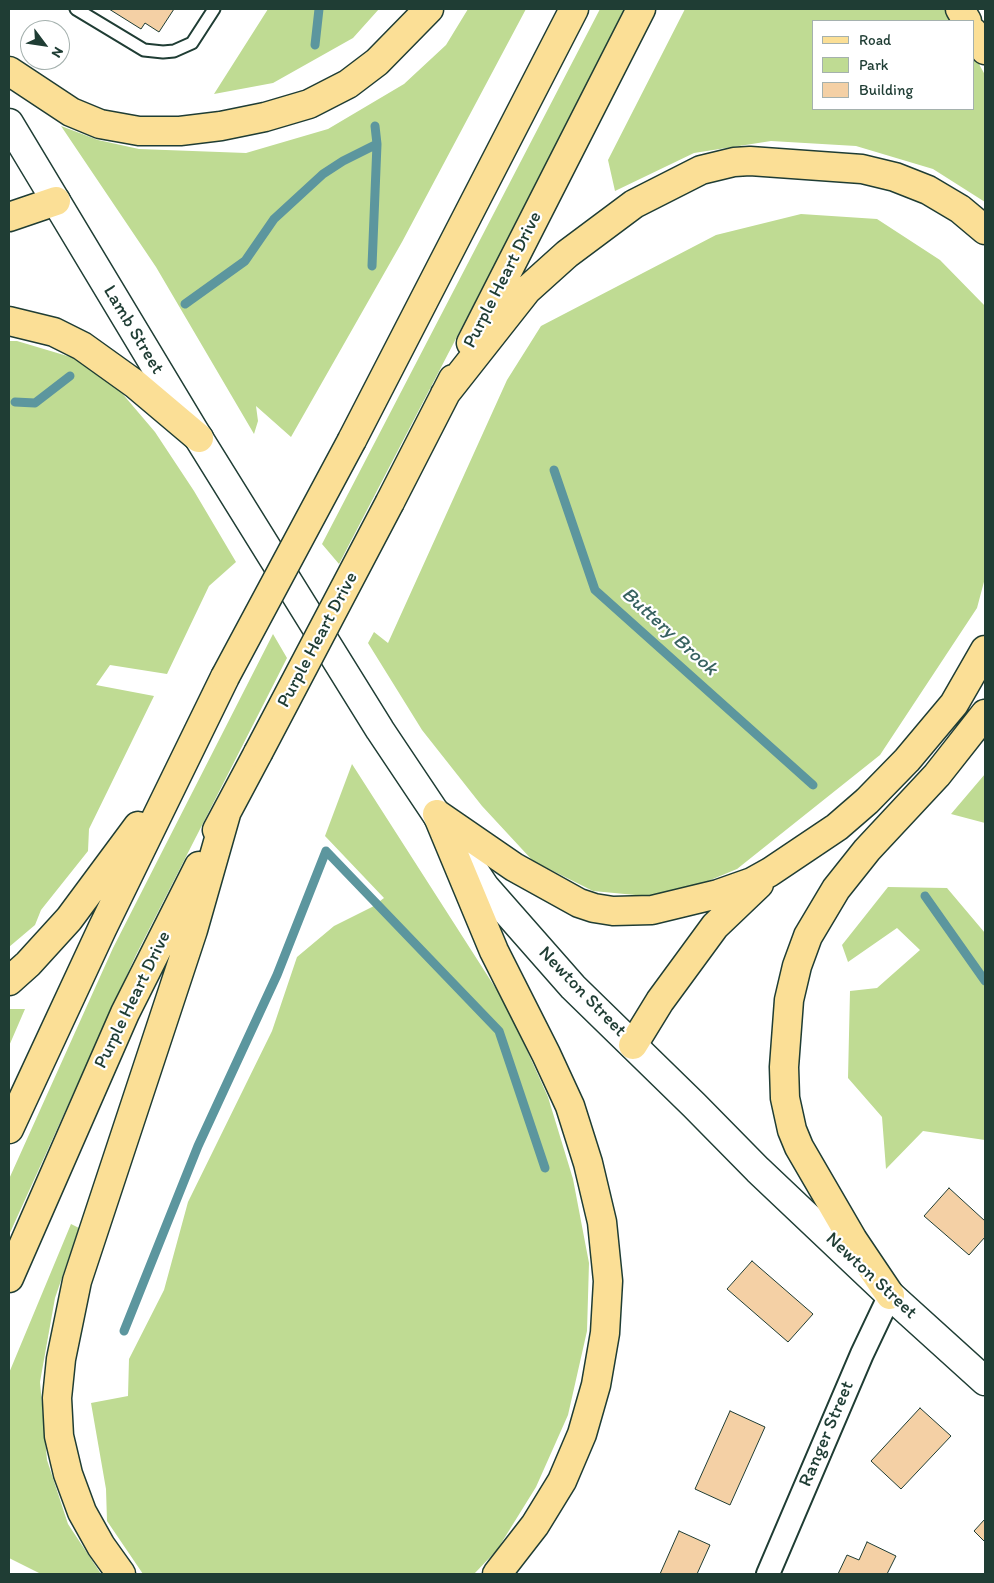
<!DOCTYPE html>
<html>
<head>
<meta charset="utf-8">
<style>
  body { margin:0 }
  #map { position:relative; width:994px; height:1583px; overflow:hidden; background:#fff; font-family:Itim,sans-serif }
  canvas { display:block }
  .frame { position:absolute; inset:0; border:10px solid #1f3d34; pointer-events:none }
  .legend { position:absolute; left:812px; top:20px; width:162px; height:90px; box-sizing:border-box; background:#fff; border:1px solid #a5b1ae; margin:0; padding:6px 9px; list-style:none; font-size:15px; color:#1f3d34 }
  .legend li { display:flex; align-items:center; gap:10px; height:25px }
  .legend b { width:25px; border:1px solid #a5b1ae }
  .north { position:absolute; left:20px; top:20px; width:50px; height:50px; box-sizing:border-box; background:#fff; border:1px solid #a5b1ae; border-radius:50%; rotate:121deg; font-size:14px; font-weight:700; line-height:20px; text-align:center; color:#1f3d34 }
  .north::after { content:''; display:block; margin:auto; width:18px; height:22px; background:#1f3d34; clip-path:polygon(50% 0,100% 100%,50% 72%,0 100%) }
</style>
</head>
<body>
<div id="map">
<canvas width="994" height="1583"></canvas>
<div class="frame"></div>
<ul class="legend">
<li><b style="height:6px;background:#fbdf96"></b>Road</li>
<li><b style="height:14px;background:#bfdb93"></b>Park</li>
<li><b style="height:14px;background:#f4d0a5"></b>Building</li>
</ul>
<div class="north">N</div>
</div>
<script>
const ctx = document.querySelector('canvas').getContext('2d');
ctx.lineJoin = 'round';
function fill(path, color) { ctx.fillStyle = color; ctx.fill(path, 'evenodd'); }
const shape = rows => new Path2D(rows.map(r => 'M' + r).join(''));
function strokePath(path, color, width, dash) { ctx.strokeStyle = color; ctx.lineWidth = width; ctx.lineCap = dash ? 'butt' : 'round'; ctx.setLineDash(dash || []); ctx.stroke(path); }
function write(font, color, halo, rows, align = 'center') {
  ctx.font = font + ' Itim,sans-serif'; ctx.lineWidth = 4.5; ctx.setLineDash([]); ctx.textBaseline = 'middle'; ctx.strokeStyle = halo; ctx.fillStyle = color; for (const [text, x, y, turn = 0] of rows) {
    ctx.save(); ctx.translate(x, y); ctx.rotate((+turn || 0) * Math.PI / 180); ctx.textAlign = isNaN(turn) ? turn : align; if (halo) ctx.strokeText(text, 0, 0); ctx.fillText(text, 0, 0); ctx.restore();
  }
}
fill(shape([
  [268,9,379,9,353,38,273,83,214,94],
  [468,9,526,9,402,242,291,437,256,406,258,421,254,434,156,267,61,126,98,140,139,149,246,153,328,129,404,84,446,45],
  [600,9,627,9,339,564,322,544],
  [685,9,951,9,957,21,813,21,813,109,973,109,973,53,985,75,985,202,933,169,856,146,771,141,694,153,615,191,608,160],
  [801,214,877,219,940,260,985,306,985,578,977,608,880,755,737,869,667,898,593,891,533,861,482,806,422,730,368,643,374,632,388,643,507,380,541,326,716,235],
  [9,341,17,341,74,358,121,392,155,432,194,491,236,562,209,586,167,674,110,665,96,685,154,696,89,829,88,851,41,910,35,925,9,947],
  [273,634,287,658,136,955,9,1235,9,1179,113,948],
  [352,764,507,1006,548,1097,573,1179,589,1263,587,1331,568,1415,536,1487,497,1550,474,1574,143,1574,107,1521,106,1489,91,1403,128,1396,129,1359,164,1290,188,1202,272,1031,297,957,334,926,372,907,384,898,325,836],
  [985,774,985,823,951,814],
  [888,887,947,888,985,933,985,1140,923,1131,886,1169,882,1117,848,1078,850,991,877,988,920,950,897,928,848,962,842,945],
  [9,1009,25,1009,9,1046],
  [71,1224,79,1228,55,1298,40,1382,47,1460,68,1524,101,1574,41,1574,9,1558,9,1373]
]), '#bfdb93');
strokePath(shape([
  [315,45,319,9],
  [372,266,377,144,375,126],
  [185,304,245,261,274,219,323,174,343,161,377,144],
  [15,402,35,403,70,376],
  [554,470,595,590,813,785],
  [925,896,985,981],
  [124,1331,198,1146,277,975,326,851,499,1031,545,1168]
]), '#5c969e', 9);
const building = shape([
  [109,9,174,9,159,32,145,23,141,29,109,9],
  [949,1188,985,1221,985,1237,969,1255,924,1216,949,1188],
  [752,1261,813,1314,788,1342,727,1289,752,1261],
  [920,1408,951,1436,901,1489,871,1461,920,1408],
  [730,1411,765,1427,730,1505,695,1489,730,1411],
  [985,1519,985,1542,974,1531,985,1519],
  [679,1531,710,1545,697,1574,660,1574,679,1531],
  [867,1542,896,1556,887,1574,838,1574,847,1555,859,1560,867,1542]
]);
fill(building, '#f4d0a5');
strokePath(building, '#1f3d34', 1);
const lane = shape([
  [76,9,144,50,163,52,174,51,192,43,214,9]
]);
const street = shape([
  [768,1574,862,1354,890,1295]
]);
const secondary = shape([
  [9,123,193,429,380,730,485,887,573,987,694,1105,758,1170,890,1295,985,1381]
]);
const primary = shape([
  [960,9,967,21],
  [973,32,985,50],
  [9,71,71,112,100,124,139,131,180,131,221,126,265,117,309,104,348,84,377,62,429,9],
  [9,217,56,201],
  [9,321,54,332,82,346,135,384,199,438],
  [471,343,641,9],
  [445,394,527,290,567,254,634,204,701,170,734,162,750,161,862,169,895,177,928,190,960,209,985,230],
  [352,440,574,9],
  [390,502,453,379],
  [437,814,494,951,546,1054,570,1106,588,1163,602,1222,608,1281,605,1333,596,1385,582,1434,562,1481,535,1525,497,1574],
  [437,814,514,867,579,903,594,908,613,911,652,910,718,894,752,882,770,872,837,827,867,801,907,760,954,704,985,650],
  [217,830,258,753],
  [9,981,28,964,69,919,138,826],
  [633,1045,660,1001,715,926,759,884],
  [9,1129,102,929,225,677],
  [9,1278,125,1013,199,866],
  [890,1295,853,1240,799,1147,792,1130,785,1098,784,1067,789,1000,797,966,808,936,836,889,867,850,937,775,985,714],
  [121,1574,101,1546,82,1512,68,1474,59,1436,57,1398,61,1359,77,1281,193,930,226,814]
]);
strokePath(lane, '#1f3d34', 15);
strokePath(street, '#1f3d34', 26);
strokePath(secondary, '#1f3d34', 31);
strokePath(primary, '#1f3d34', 31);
strokePath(lane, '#fff', 11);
strokePath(street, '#fff', 22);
strokePath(secondary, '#fff', 28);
strokePath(primary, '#fbdf96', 28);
const primaryBridge = shape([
  [225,677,352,440],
  [258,753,390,502]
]);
strokePath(primaryBridge, '#1f3d34', 31, []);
strokePath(primaryBridge, '#fbdf96', 28);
write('19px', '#1f3d34', '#fff', [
  ["Purple Heart Drive",503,280,-63],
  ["Lamb Street",133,330,59],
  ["Purple Heart Drive",318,640,-62],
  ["Newton Street",582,992,46],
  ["Purple Heart Drive",133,1000,-64],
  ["Newton Street",871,1276,43],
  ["Ranger Street",827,1434,-67]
]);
write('italic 20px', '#386260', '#fff', [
  ["Buttery Brook",669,632,42]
]);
</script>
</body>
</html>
